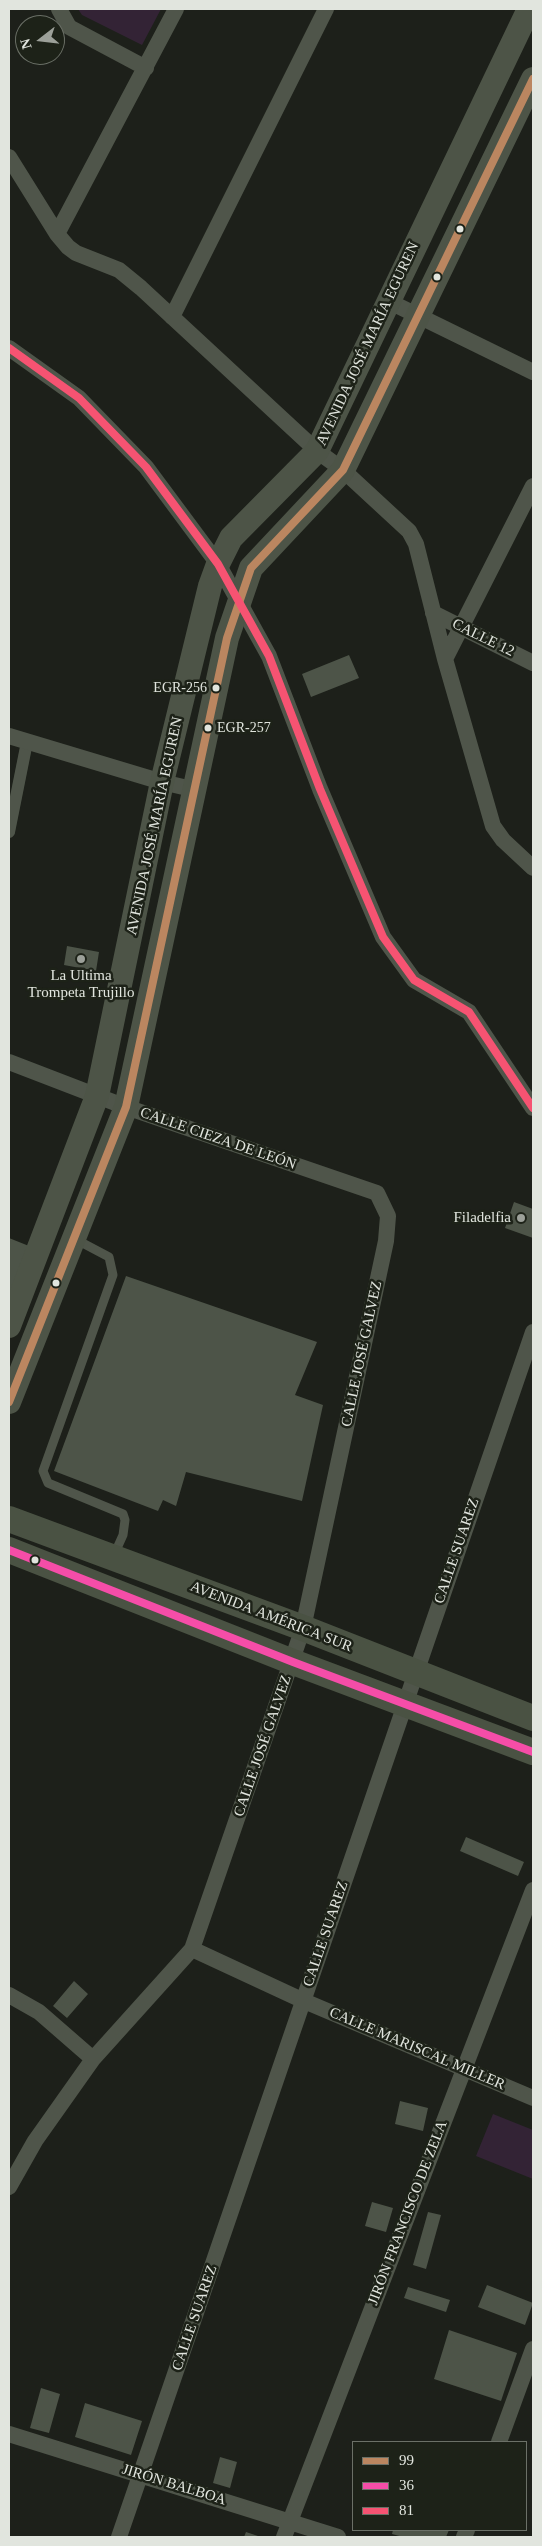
<!DOCTYPE html>
<html>
<head>
<meta charset="utf-8">
<style>
  body { margin:0 }
  #map { position:relative; width:542px; height:2546px; overflow:hidden; background:#1d201a; font-family:Georgia,serif }
  canvas { display:block }
  .frame { position:absolute; inset:0; border:10px solid #e1e5de; pointer-events:none }
  .legend { position:absolute; left:352px; top:2441px; width:175px; height:90px; box-sizing:border-box; background:#1d2218; border:1px solid #6b7067; margin:0; padding:6px 9px; list-style:none; font-size:15px; color:#e1e5de }
  .legend li { display:flex; align-items:center; gap:10px; height:25px }
  .legend b { width:25px; border:1px solid #6b7067 }
  .north { position:absolute; left:15px; top:15px; width:50px; height:50px; box-sizing:border-box; background:#1d2218; border:1px solid #6b7067; border-radius:50%; rotate:254deg; font-size:14px; font-weight:700; line-height:20px; text-align:center; color:#e1e5de }
  .north::after { content:''; display:block; margin:auto; width:18px; height:22px; background:#9ca099; clip-path:polygon(50% 0,100% 100%,50% 72%,0 100%) }
</style>
</head>
<body>
<div id="map">
<canvas width="542" height="2546"></canvas>
<div class="frame"></div>
<ul class="legend">
<li><b style="height:6px;background:#bb8660"></b>99</li>
<li><b style="height:6px;background:#f54da8"></b>36</li>
<li><b style="height:6px;background:#f65372"></b>81</li>
</ul>
<div class="north">N</div>
</div>
<script>
const ctx = document.querySelector('canvas').getContext('2d');
ctx.lineJoin = 'round';
function fill(path, color) { ctx.fillStyle = color; ctx.fill(path, 'evenodd'); }
const shape = rows => new Path2D(rows.map(r => 'M' + r).join(''));
function strokePath(path, color, width, dash) { ctx.strokeStyle = color; ctx.lineWidth = width; ctx.lineCap = dash ? 'butt' : 'round'; ctx.setLineDash(dash || []); ctx.stroke(path); }
function write(font, color, halo, rows, align = 'center') {
  ctx.font = font + ' Georgia,serif'; ctx.lineWidth = 5; ctx.setLineDash([]); ctx.textBaseline = 'middle'; ctx.strokeStyle = halo; ctx.fillStyle = color; for (const [text, x, y, turn = 0] of rows) {
    ctx.save(); ctx.translate(x, y); ctx.rotate((+turn || 0) * Math.PI / 180); ctx.textAlign = isNaN(turn) ? turn : align; if (halo) ctx.strokeText(text, 0, 0); ctx.fillText(text, 0, 0); ctx.restore();
  }
}
fill(shape([
  [78,9,161,9,142,45,82,15],
  [493,2114,533,2130,533,2179,476,2156]
]), '#332335');
fill(shape([
  [349,655,359,678,311,697,302,674],
  [67,946,99,952,96,971,64,965],
  [514,1202,533,1209,533,1238,505,1228],
  [9,1238,29,1246,9,1297],
  [126,1276,317,1342,295,1395,323,1405,302,1501,186,1472,176,1506,163,1500,158,1511,54,1471],
  [466,1837,524,1862,518,1876,460,1851],
  [74,1981,88,1994,67,2018,53,2006],
  [400,2101,428,2108,423,2131,395,2124],
  [372,2202,393,2208,386,2232,365,2226],
  [428,2212,441,2215,426,2269,413,2265],
  [487,2285,533,2303,525,2325,478,2307],
  [408,2287,450,2300,446,2312,404,2298],
  [449,2330,517,2353,501,2401,434,2379],
  [41,2388,60,2394,49,2433,30,2428],
  [85,2403,142,2421,131,2455,75,2437],
  [220,2457,237,2462,230,2488,213,2483],
  [393,2530,449,2530,446,2537,403,2537,392,2534],
  [246,2532,261,2537,244,2537]
]), '#4d5448');
strokePath(shape([
  [75,1239,109,1257,113,1275,43,1471,48,1483,123,1514,125,1520,123,1535,114,1555]
]), '#4f554a', 9);
strokePath(shape([
  [9,832,27,742]
]), '#4f554a', 12);
strokePath(shape([
  [59,9,69,27,146,68],
  [9,157,57,234,68,247,76,253,119,270,141,288,317,451,343,470,409,531,416,544,445,659,493,826,503,840,533,868],
  [57,234,176,9],
  [388,301,533,372],
  [172,317,326,9],
  [9,348,79,398,146,467,218,564,269,656,320,789,383,937,414,980,469,1012,533,1108],
  [433,613,533,663],
  [445,659,533,486],
  [9,736,162,782,196,790],
  [9,1062,126,1107,377,1193,388,1216,386,1241,303,1628,192,1949,93,2059,35,2141,9,2187],
  [192,1949,304,2001,533,2098],
  [9,1995,39,2012,93,2059],
  [9,2434,338,2537],
  [499,2442,533,2349],
  [119,2537,533,1332],
  [284,2537,533,1890],
  [464,2537,467,2530]
]), '#4f554a', 16);
strokePath(shape([
  [9,1326,97,1096,162,782,210,586,218,564,231,538,317,451,529,9],
  [9,1402,126,1107,227,638,251,568,343,470,533,79]
]), '#4d5447', 24);
strokePath(shape([
  [9,1519,303,1628,533,1718],
  [9,1550,293,1662,533,1752]
]), '#4a5243', 26);
strokePath(shape([
  [9,1402,126,1107,227,638,251,568,343,470,533,79]
]), '#bb8660', 8);
strokePath(shape([
  [9,1550,293,1662,533,1752]
]), '#f54da8', 8);
strokePath(shape([
  [9,348,79,398,146,467,218,564,269,656,320,789,383,937,414,980,469,1012,533,1108]
]), '#f65372', 8);
for (const [x, y, r, color] of [
  [460,229,4.5,"#e1e5de"],
  [437,277,4.5,"#e1e5de"],
  [216,688,4.5,"#e1e5de"],
  [208,728,4.5,"#e1e5de"],
  [81,959,5,"#9ca099"],
  [521,1218,5,"#9ca099"],
  [56,1283,4.5,"#e1e5de"],
  [35,1560,4.5,"#e1e5de"]
]) { const dot = new Path2D(); dot.arc(x, y, r, 0, 2 * Math.PI); ctx.fillStyle = color; ctx.fill(dot); strokePath(dot, '#1d2218', 2); }
write('14px', '#e1e5de', '#1d2218', [
  ["EGR-256",207,688],
  ["EGR-257",217,728,"left"]
], 'right');
write('15px', '#e1e5de', '#1d2218', [
  ["AVENIDA JOSÉ MARÍA EGUREN",368,344,-65],
  ["CALLE 12",483,638,26],
  ["AVENIDA JOSÉ MARÍA EGUREN",155,826,-78],
  ["CALLE CIEZA DE LEÓN",218,1139,19],
  ["CALLE JOSÉ GALVEZ",362,1354,-78],
  ["CALLE SUAREZ",457,1551,-71],
  ["AVENIDA AMÉRICA SUR",271,1617,21],
  ["CALLE JOSÉ GALVEZ",263,1746,-71],
  ["CALLE SUAREZ",326,1934,-71],
  ["CALLE MARISCAL MILLER",417,2049,23],
  ["JIRÓN FRANCISCO DE ZELA",408,2213,-69],
  ["CALLE SUAREZ",195,2318,-71],
  ["JIRÓN BALBOA",174,2485,17]
]);
write('15px', '#e1e5de', '#1d2218', [
  ["La Ultima",81,976],
  ["Trompeta Trujillo",81,993],
  ["Filadelfia",511,1218,"right"]
]);
</script>
</body>
</html>
